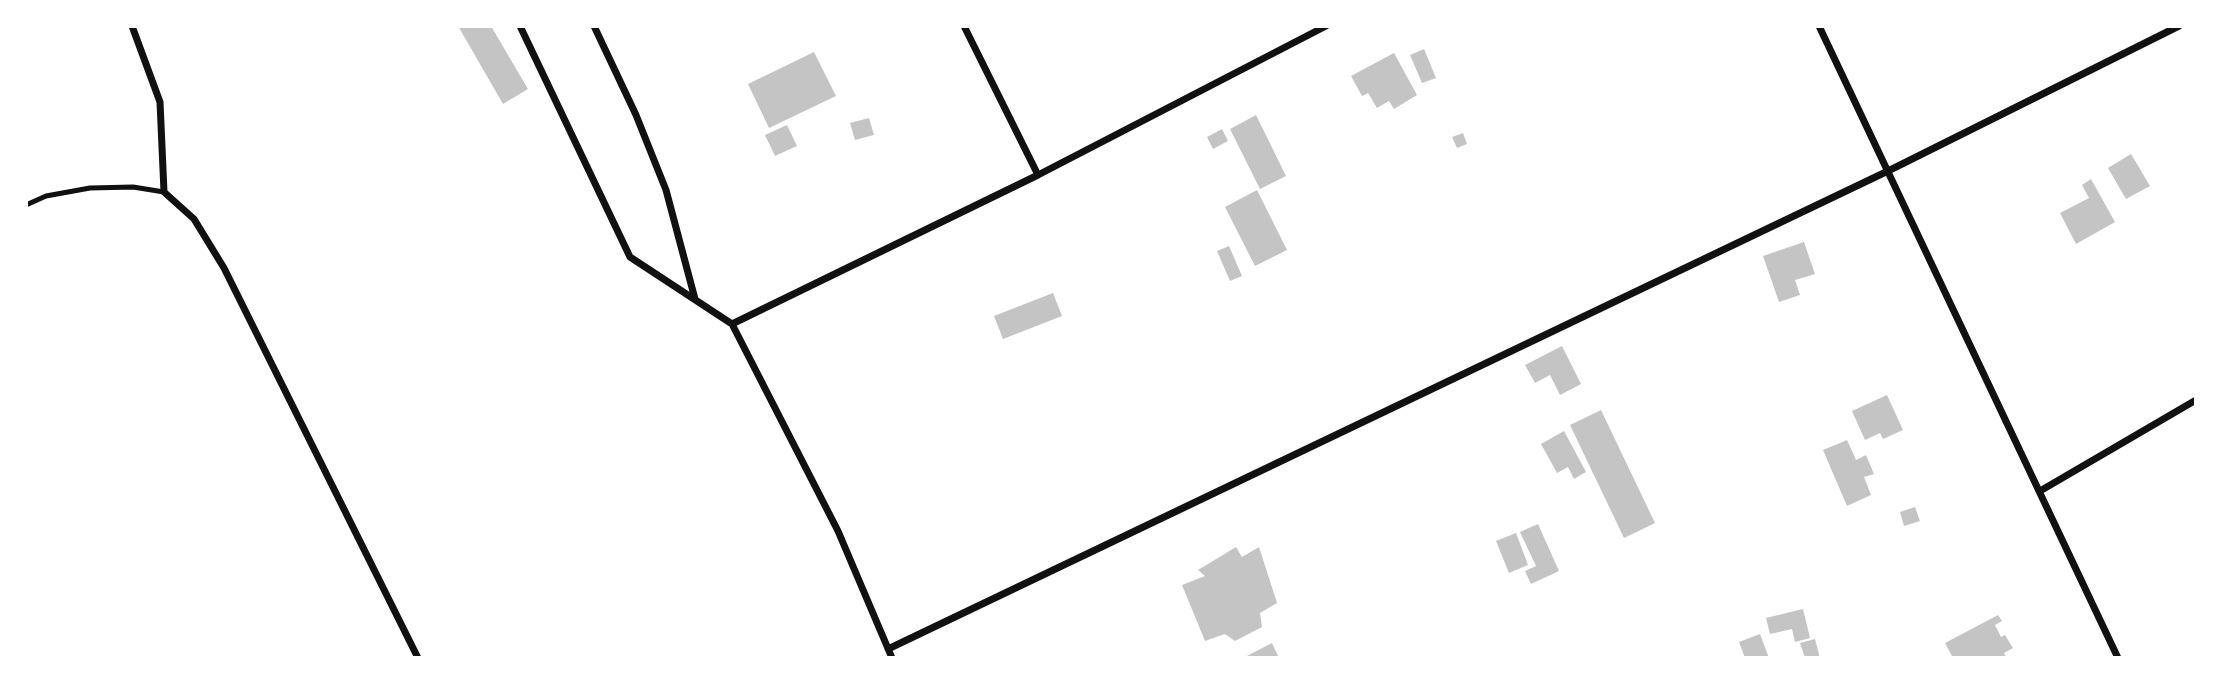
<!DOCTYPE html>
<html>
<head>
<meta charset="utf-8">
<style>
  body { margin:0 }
  #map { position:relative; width:2222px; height:684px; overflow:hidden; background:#fff; font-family:Rubik,sans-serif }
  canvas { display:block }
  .frame { position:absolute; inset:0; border:28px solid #fff; pointer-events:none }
</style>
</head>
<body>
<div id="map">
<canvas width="2222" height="684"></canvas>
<div class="frame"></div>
</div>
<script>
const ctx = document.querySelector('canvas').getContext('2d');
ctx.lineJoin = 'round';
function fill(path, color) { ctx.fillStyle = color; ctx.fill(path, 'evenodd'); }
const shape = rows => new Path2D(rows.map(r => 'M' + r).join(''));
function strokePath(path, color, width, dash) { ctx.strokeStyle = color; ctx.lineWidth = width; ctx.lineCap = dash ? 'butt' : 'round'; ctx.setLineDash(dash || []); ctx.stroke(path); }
fill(shape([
  [458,26,491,26,528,89,503,104],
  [1424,49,1436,78,1422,83,1410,55],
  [814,52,836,96,769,128,748,84],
  [1394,53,1417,95,1394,109,1389,101,1377,108,1368,93,1362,96,1351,76],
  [1256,115,1286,176,1260,189,1230,129],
  [869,118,874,135,855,140,850,123],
  [787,125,797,146,775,156,765,135],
  [1222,129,1228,141,1213,149,1207,137],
  [1463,133,1467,144,1457,148,1452,137],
  [2131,154,2150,186,2126,199,2108,168],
  [2091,179,2115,222,2076,244,2060,213,2089,198,2082,185],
  [1257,190,1287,250,1255,266,1225,207],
  [1804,242,1815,274,1795,280,1800,295,1779,302,1763,256],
  [1229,246,1242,276,1230,281,1217,251],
  [1053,293,1062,316,1003,339,994,316],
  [1562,346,1581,384,1560,395,1550,375,1535,383,1525,365],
  [1887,395,1903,430,1883,439,1880,433,1865,440,1852,411],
  [1601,410,1655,523,1624,538,1570,425],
  [1564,431,1586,472,1574,479,1568,467,1557,473,1541,444],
  [1847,440,1856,460,1866,455,1874,474,1864,477,1871,495,1847,506,1823,450],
  [1915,507,1920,521,1904,526,1900,512],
  [1538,524,1559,571,1531,584,1525,571,1536,566,1520,532],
  [1516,533,1528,565,1509,573,1496,541],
  [1236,547,1242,557,1259,547,1277,603,1260,613,1262,627,1235,641,1225,634,1205,641,1182,585,1205,576,1198,570],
  [1803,609,1810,638,1795,642,1792,629,1770,634,1766,618],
  [1998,615,2002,621,1995,625,2001,637,2005,635,2013,648,2004,653,2007,658,1953,658,1945,643],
  [1760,634,1769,658,1745,658,1739,642],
  [1815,639,1820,658,1805,658,1800,643],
  [1272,643,1279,658,1243,658]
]), '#c4c4c4');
strokePath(shape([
  [26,205,46,196,90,188,133,187,164,192]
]), '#111', 5);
strokePath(shape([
  [132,26,160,102,164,192,194,219,224,268,418,658],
  [520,26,630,257,732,324,838,531,892,658],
  [594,26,636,115,666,190,695,299],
  [964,26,1038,175],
  [1819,26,2118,658],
  [732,324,1038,175,1326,26],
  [2040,491,2196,400],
  [888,649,1888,171,2179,26]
]), '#111', 7);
</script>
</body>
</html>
